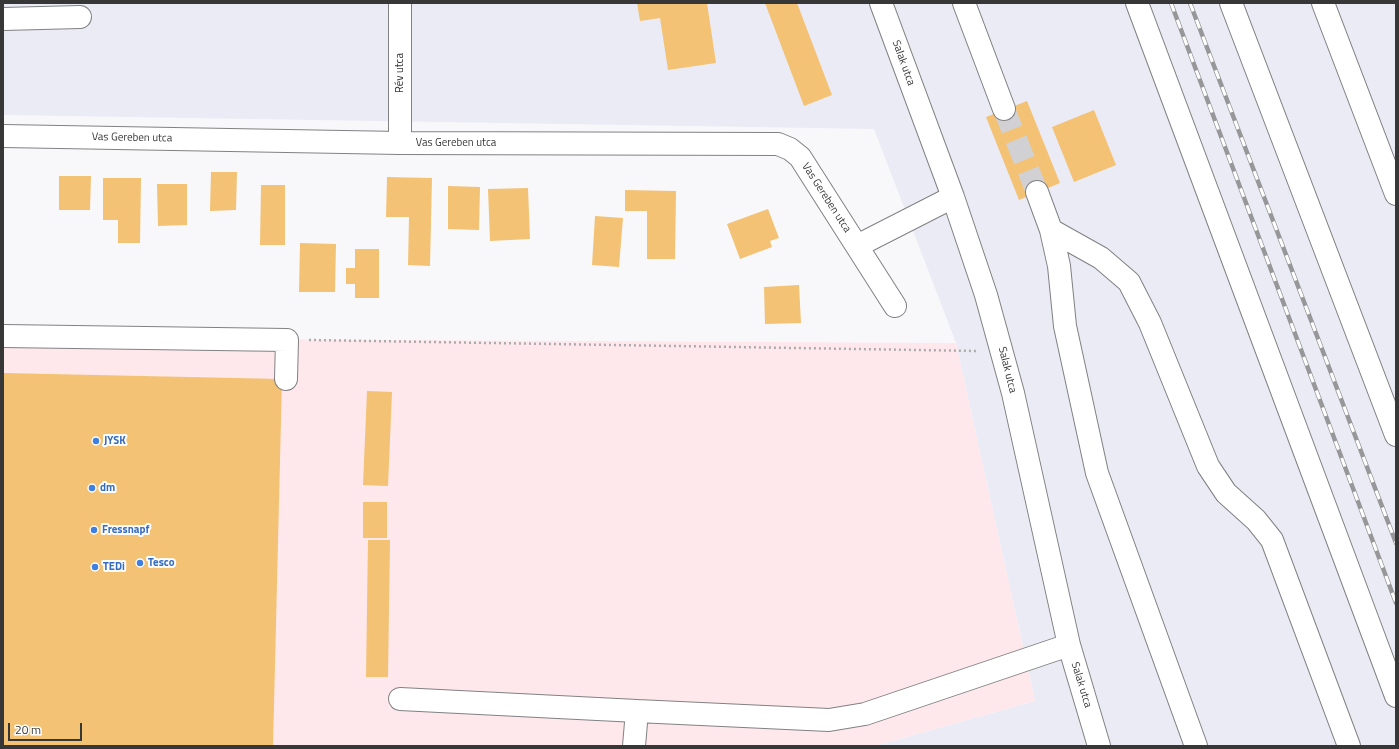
<!DOCTYPE html>
<html>
<head>
<meta charset="utf-8">
<style>
  body { margin:0 }
  #map { position:relative; width:1399px; height:749px; overflow:hidden; background:#f8f8fb; font-family:"Titillium Web",sans-serif }
  canvas { display:block }
  .frame { position:absolute; inset:0; border:4px solid #373738; pointer-events:none }
  .scale { position:absolute; left:8px; top:723px; width:74px; height:18px; box-sizing:border-box; border:2px solid #373738; border-top:0; padding-left:5px; font-size:12px; line-height:14px; white-space:nowrap; color:#373738; -webkit-text-stroke:3px #fff; paint-order:stroke }
</style>
</head>
<body>
<div id="map">
<canvas width="1399" height="749"></canvas>
<div class="frame"></div>
<div class="scale">20 m</div>
</div>
<script>
const ctx = document.querySelector('canvas').getContext('2d');
ctx.lineJoin = 'round';
function fill(path, color) { ctx.fillStyle = color; ctx.fill(path, 'evenodd'); }
const shape = rows => new Path2D(rows.map(r => 'M' + r).join(''));
function strokePath(path, color, width, dash) { ctx.strokeStyle = color; ctx.lineWidth = width; ctx.lineCap = dash ? 'butt' : 'round'; ctx.setLineDash(dash || []); ctx.stroke(path); }
function write(font, color, halo, rows, align = 'center') {
  ctx.font = font + ' "Titillium Web",sans-serif'; ctx.lineWidth = 4; ctx.setLineDash([]); ctx.textBaseline = 'middle'; ctx.strokeStyle = halo; ctx.fillStyle = color; for (const [text, x, y, turn = 0] of rows) {
    ctx.save(); ctx.translate(x, y); ctx.rotate((+turn || 0) * Math.PI / 180); ctx.textAlign = isNaN(turn) ? turn : align; if (halo) ctx.strokeText(text, 0, 0); ctx.fillText(text, 0, 0); ctx.restore();
  }
}
fill(shape([
  [3,338,956,343,1035,701,875,746,3,746]
]), '#fee8ec');
fill(shape([
  [3,3,1396,3,1396,746,875,746,1035,701,956,343,874,129,3,115]
]), '#ebebf5');
fill(shape([
  [637,3,707,3,716,63,668,70,660,18,640,21],
  [765,3,797,3,832,95,804,106],
  [1027,101,1060,183,1019,200,986,117],
  [1094,110,1116,165,1074,182,1052,127],
  [211,172,237,172,236,210,210,211],
  [59,176,91,176,90,210,59,210],
  [387,177,432,178,430,266,408,265,409,217,386,217],
  [103,178,141,178,140,243,118,243,118,220,103,220],
  [157,184,187,184,187,225,158,226],
  [261,185,285,185,285,245,260,245],
  [448,186,480,187,479,230,448,229],
  [528,188,530,239,490,241,488,189],
  [625,190,676,191,675,259,647,259,647,211,625,211],
  [768,209,779,238,770,241,772,247,740,259,727,224],
  [595,216,623,218,619,267,592,265],
  [300,243,336,244,335,292,299,292],
  [355,249,379,249,379,298,355,298,355,284,346,284,346,268,355,268],
  [799,285,801,323,765,324,764,287],
  [3,373,282,379,273,746,3,746],
  [367,391,392,392,388,486,363,485],
  [363,502,387,502,387,538,363,538],
  [368,540,390,540,388,677,366,677]
]), '#f3c274');
strokePath(shape([
  [1004,109,1037,192]
]), '#d1d1d4', 22, [22, 11]);
const minor = shape([
  [881,3,953,197,986,295,1013,393,1069,645,1099,746],
  [964,3,1004,109],
  [1137,3,1396,696],
  [1231,3,1396,435],
  [1323,3,1396,194],
  [3,19,80,17],
  [3,136,400,143,778,144,790,149,800,157,895,306],
  [400,143,400,3],
  [1037,192,1051,230,1059,266,1065,326,1097,473,1196,746],
  [1051,230,1101,258,1129,282,1150,323,1208,466,1226,493,1256,520,1272,540,1349,746],
  [857,246,953,197],
  [3,336,287,340,286,379],
  [400,699,637,711],
  [634,746,637,711,829,720,865,714,1069,645]
]);
strokePath(minor, '#818183', 24);
strokePath(shape([
  [309,340,978,351]
]), '#ababad', 2.5, [2, 3]);
strokePath(minor, '#fff', 22);
const rail = shape([
  [1171,3,1396,603],
  [1190,3,1396,543]
]);
strokePath(rail, '#979799', 4.5);
strokePath(rail, '#fff', 3, [9]);
for (const [x, y, r, color] of [
  [96,441,4,"#3f7fe0"],
  [92,488,4,"#3f7fe0"],
  [94,530,4,"#3f7fe0"],
  [140,563,4,"#3f7fe0"],
  [95,567,4,"#3f7fe0"]
]) { const dot = new Path2D(); dot.arc(x, y, r, 0, 2 * Math.PI); ctx.fillStyle = color; ctx.fill(dot); strokePath(dot, '#fff', 1.5); }
write('11px', '#373738', '#fff', [
  ["Salak utca",903,63,70],
  ["Rév utca",400,73,-90],
  ["Vas Gereben utca",132,138,1],
  ["Vas Gereben utca",456,143],
  ["Vas Gereben utca",826,198,57],
  ["Salak utca",1007,370,76],
  ["Salak utca",1081,685,73]
]);
write('bold 11px', '#366cbe', '#fff', [
  ["JYSK",104,441],
  ["dm",100,488],
  ["Fressnapf",102,530],
  ["Tesco",148,563],
  ["TEDi",103,567]
], 'left');
</script>
</body>
</html>
